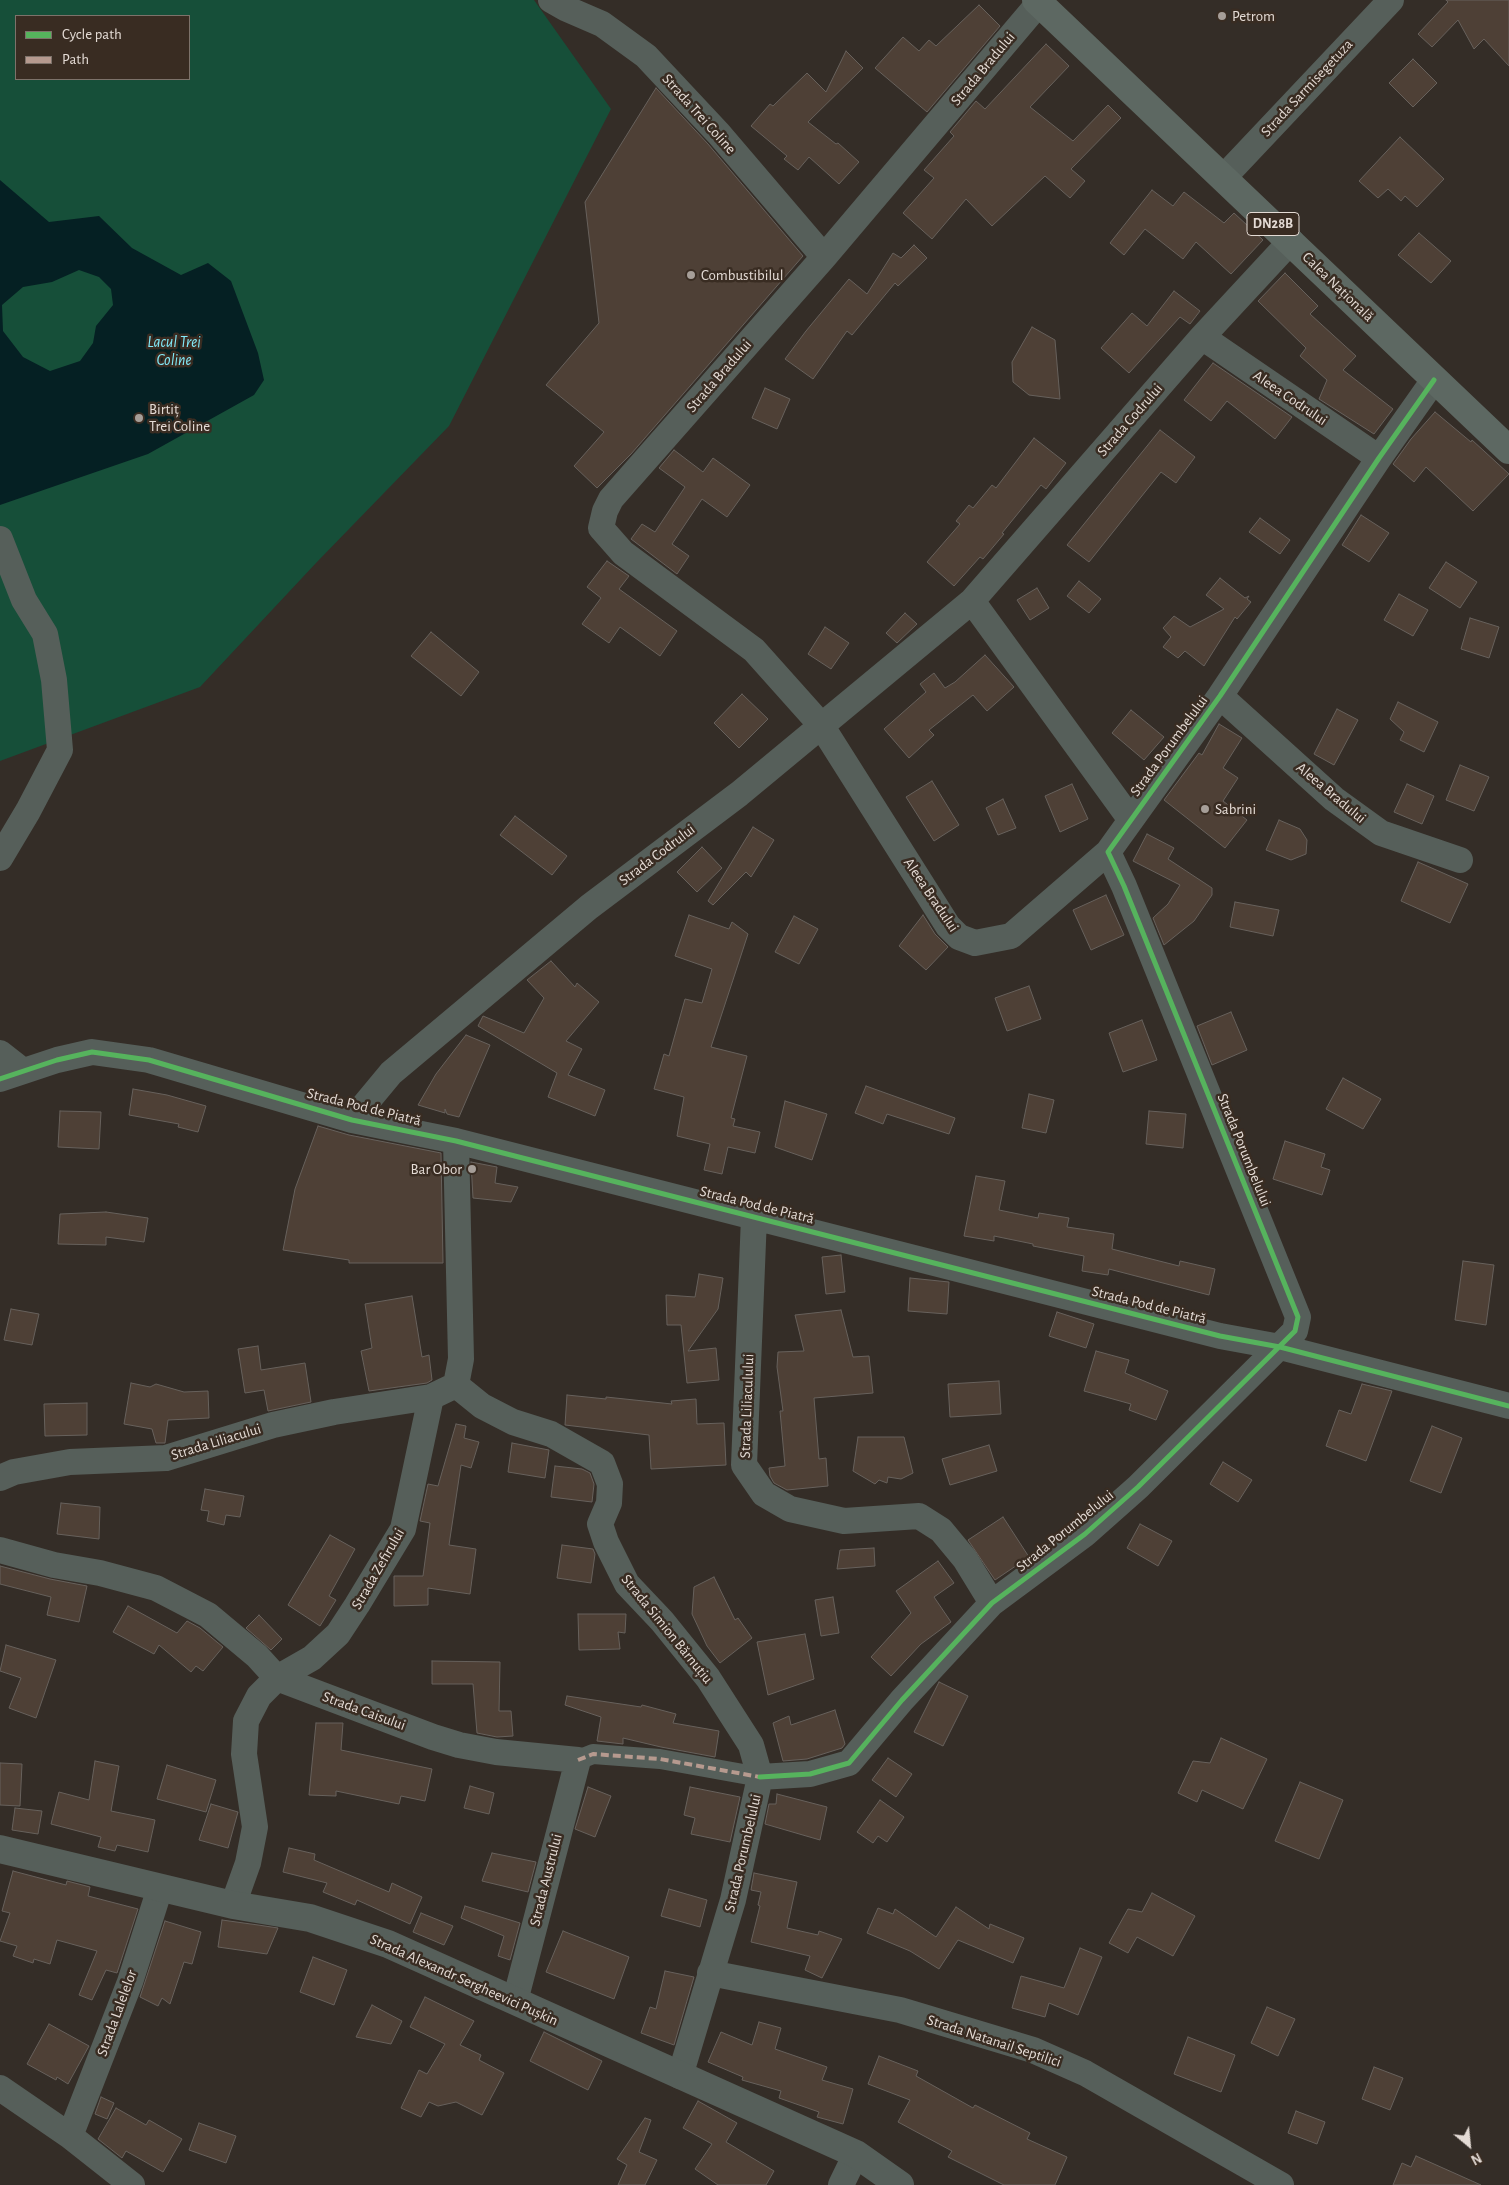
<!DOCTYPE html>
<html>
<head>
<meta charset="utf-8">
<style>
  body { margin:0 }
  #map { position:relative; width:1509px; height:2185px; overflow:hidden; background:#342d27; font-family:"Alegreya Sans",sans-serif }
  canvas { display:block }
  .legend { position:absolute; left:15px; top:15px; width:175px; height:65px; box-sizing:border-box; background:#392c22; border:1px solid #7d726a; margin:0; padding:6px 9px; list-style:none; font-size:15px; color:#e4dbd5 }
  .legend li { display:flex; align-items:center; gap:10px; height:25px }
  .legend b { width:25px; border:1px solid #7d726a }
  .north { position:absolute; left:1444px; top:2120px; width:50px; height:50px; -webkit-text-stroke:4px #392c22; paint-order:stroke; rotate:152deg; font-size:14px; font-weight:700; line-height:20px; text-align:center; color:#e4dbd5 }
  .north::after { content:''; display:block; margin:auto; width:18px; height:22px; background:#e4dbd5; clip-path:polygon(50% 0,100% 100%,50% 72%,0 100%) }
</style>
</head>
<body>
<div id="map">
<canvas width="1509" height="2185"></canvas>
<ul class="legend">
<li><b style="height:6px;background:#56b35d"></b>Cycle path</li>
<li><b style="height:6px;background:#b69a8f"></b>Path</li>
</ul>
<div class="north">N</div>
</div>
<script>
const ctx = document.querySelector('canvas').getContext('2d');
ctx.lineJoin = 'round';
function fill(path, color) { ctx.fillStyle = color; ctx.fill(path, 'evenodd'); }
const shape = rows => new Path2D(rows.map(r => 'M' + r).join(''));
function strokePath(path, color, width, dash) { ctx.strokeStyle = color; ctx.lineWidth = width; ctx.lineCap = dash ? 'butt' : 'round'; ctx.setLineDash(dash || []); ctx.stroke(path); }
function write(font, color, halo, rows, align = 'center') {
  ctx.font = font + ' "Alegreya Sans",sans-serif'; ctx.lineWidth = 5; ctx.setLineDash([]); ctx.textBaseline = 'middle'; ctx.strokeStyle = halo; ctx.fillStyle = color; for (const [text, x, y, turn = 0] of rows) {
    ctx.save(); ctx.translate(x, y); ctx.rotate((+turn || 0) * Math.PI / 180); ctx.textAlign = isNaN(turn) ? turn : align; if (halo) ctx.strokeText(text, 0, 0); ctx.fillText(text, 0, 0); ctx.restore();
  }
}
fill(shape([
  [0,0,534,0,611,109,449,426,316,563,200,687,0,761],
  [16,16,189,16,189,79,16,79]
]), '#164f39');
fill(shape([
  [0,180,49,222,99,216,132,248,181,275,208,263,231,281,258,353,264,380,254,395,148,454,0,505],
  [79,270,99,277,111,289,113,305,96,326,93,343,80,361,50,371,23,357,3,331,2,305,23,287,52,282]
]), '#052023');
const building = shape([
  [1446,0,1509,0,1509,66,1484,39,1474,49,1458,20,1432,47,1418,34,1448,2,1446,0],
  [979,5,1000,26,927,112,875,68,903,37,919,51,929,40,936,46,979,5],
  [1046,44,1069,66,1030,107,1073,141,1108,105,1121,118,1071,169,1085,181,1070,198,1045,176,992,226,966,199,932,239,903,213,934,178,924,170,954,136,950,132,976,101,985,109,1046,44],
  [846,51,863,68,808,122,836,144,838,143,859,162,839,184,809,157,798,170,784,159,787,156,751,126,770,104,773,106,807,73,826,92,846,51],
  [1413,59,1437,83,1413,107,1389,83,1413,59],
  [656,88,708,144,803,256,631,454,597,488,574,466,604,432,546,385,599,323,585,202,656,88],
  [1400,137,1444,179,1417,207,1405,196,1401,201,1388,189,1378,198,1359,181,1400,137],
  [1152,190,1173,206,1184,192,1224,223,1234,213,1263,240,1231,274,1196,242,1183,259,1145,229,1124,255,1110,243,1152,190],
  [1419,233,1451,261,1431,283,1398,255,1419,233],
  [914,245,927,258,898,286,895,283,852,335,847,331,813,379,785,359,806,331,849,279,867,294,893,253,901,258,914,245],
  [1285,273,1318,306,1310,314,1356,356,1343,370,1393,409,1374,434,1319,399,1327,380,1300,356,1306,348,1258,301,1285,273],
  [1174,291,1200,311,1190,324,1180,317,1129,373,1101,348,1132,313,1147,326,1174,291],
  [1032,327,1055,340,1060,399,1029,395,1013,382,1012,362,1032,327],
  [1213,363,1292,417,1275,439,1227,401,1211,421,1184,400,1213,363],
  [765,388,790,399,777,429,752,418,765,388],
  [1435,412,1471,442,1472,440,1509,474,1473,511,1426,467,1414,482,1393,464,1411,439,1435,412],
  [1160,430,1195,457,1176,483,1161,472,1089,562,1067,545,1160,430],
  [1034,438,1066,463,1046,489,1041,485,1002,533,1004,534,983,559,980,557,954,586,927,562,960,524,956,521,969,505,973,508,992,485,996,488,1034,438],
  [674,450,703,472,713,458,750,485,727,517,702,499,672,544,689,556,677,574,631,539,642,524,655,532,685,487,659,468,674,450],
  [1361,515,1389,533,1369,562,1342,545,1361,515],
  [1260,518,1290,540,1280,554,1249,532,1260,518],
  [607,561,629,576,619,589,677,631,660,656,620,627,609,643,582,624,601,598,587,587,607,561],
  [1446,562,1477,582,1460,608,1429,588,1446,562],
  [1220,578,1245,598,1249,596,1247,599,1251,602,1237,619,1235,617,1204,666,1185,651,1178,658,1163,647,1171,637,1163,628,1174,616,1190,627,1224,609,1206,595,1220,578],
  [1079,581,1101,599,1089,613,1067,596,1079,581],
  [1037,588,1049,608,1030,620,1017,600,1037,588],
  [1399,594,1428,610,1413,636,1384,620,1399,594],
  [905,613,917,624,897,643,886,633,905,613],
  [1470,618,1499,627,1489,658,1461,649,1470,618],
  [825,627,849,643,831,669,808,654,825,627],
  [431,632,479,672,461,696,411,656,431,632],
  [985,655,1014,687,987,711,973,695,929,730,934,735,909,758,884,729,926,692,920,684,934,673,945,688,955,682,985,655],
  [742,694,768,719,739,748,714,723,742,694],
  [1398,702,1438,722,1424,752,1400,740,1404,732,1390,719,1398,702],
  [1337,709,1358,720,1334,765,1314,754,1337,709],
  [1131,710,1164,737,1144,760,1112,733,1131,710],
  [1219,724,1242,738,1223,768,1238,778,1223,801,1247,820,1225,848,1164,800,1199,753,1202,755,1219,724],
  [1460,765,1489,777,1474,811,1446,800,1460,765],
  [932,781,959,825,934,841,906,797,932,781],
  [1072,784,1088,819,1060,832,1045,796,1072,784],
  [1407,784,1434,796,1422,824,1394,812,1407,784],
  [1003,799,1016,828,998,835,986,808,1003,799],
  [515,816,567,856,552,875,500,835,515,816],
  [1279,820,1300,829,1307,840,1306,854,1291,860,1266,850,1279,820],
  [753,827,774,840,751,877,746,872,713,905,708,901,753,827],
  [1147,834,1174,848,1168,859,1212,888,1212,895,1194,921,1164,945,1153,918,1168,904,1180,885,1133,861,1147,834],
  [702,847,722,868,697,892,677,872,702,847],
  [1418,862,1468,884,1450,923,1401,901,1418,862],
  [1106,895,1124,935,1091,950,1073,910,1106,895],
  [1235,902,1279,910,1273,936,1230,927,1235,902],
  [689,915,729,929,732,922,748,934,711,1047,747,1056,731,1118,735,1119,733,1126,760,1132,755,1153,728,1147,722,1174,704,1170,710,1144,677,1136,684,1097,654,1089,664,1054,669,1056,685,999,702,1003,712,969,675,956,689,915],
  [923,915,935,934,948,947,926,970,899,946,923,915],
  [794,916,818,929,799,964,775,952,794,916],
  [551,961,575,987,577,983,599,1002,566,1041,582,1049,568,1075,605,1090,595,1116,548,1097,557,1073,478,1026,483,1016,524,1033,544,998,527,980,551,961],
  [1029,986,1041,1019,1007,1031,995,998,1029,986],
  [1231,1012,1247,1050,1212,1065,1197,1026,1231,1012],
  [1142,1020,1157,1060,1123,1072,1109,1033,1142,1020],
  [466,1035,490,1045,459,1117,447,1114,445,1109,445,1113,418,1105,436,1074,466,1035],
  [1343,1078,1381,1099,1363,1129,1326,1109,1343,1078],
  [866,1086,955,1118,949,1134,887,1114,883,1124,855,1113,866,1086],
  [133,1089,167,1095,206,1106,198,1132,178,1127,179,1124,129,1115,133,1089],
  [1029,1094,1054,1100,1046,1133,1022,1128,1029,1094],
  [785,1101,827,1114,812,1160,775,1147,785,1101],
  [60,1111,101,1112,99,1149,58,1147,60,1111],
  [1149,1111,1186,1114,1183,1148,1146,1144,1149,1111],
  [318,1126,349,1135,441,1153,443,1263,349,1263,349,1260,283,1250,295,1189,318,1126],
  [1285,1141,1325,1154,1321,1167,1330,1170,1322,1195,1273,1179,1285,1141],
  [471,1162,497,1167,495,1183,518,1187,511,1202,473,1198,471,1162],
  [976,1176,1005,1181,999,1210,1038,1218,1039,1213,1069,1218,1067,1227,1114,1234,1112,1249,1179,1266,1180,1261,1215,1269,1209,1295,1109,1269,1108,1275,1082,1271,1084,1256,1033,1246,1033,1244,994,1236,994,1241,964,1236,976,1176],
  [106,1212,148,1218,144,1242,106,1237,106,1245,58,1244,60,1214,106,1212],
  [841,1255,845,1292,826,1294,822,1257,841,1255],
  [1463,1261,1494,1265,1486,1325,1455,1320,1463,1261],
  [699,1274,723,1278,718,1309,688,1351,716,1348,719,1380,687,1383,681,1325,667,1325,666,1295,695,1297,699,1274],
  [910,1278,949,1282,947,1314,908,1311,910,1278],
  [412,1296,422,1357,429,1355,432,1380,427,1383,369,1391,361,1351,372,1348,365,1304,412,1296],
  [11,1309,39,1314,32,1345,4,1340,11,1309],
  [841,1310,853,1357,869,1356,873,1393,814,1398,819,1459,826,1458,828,1486,787,1490,774,1483,770,1476,769,1468,785,1466,780,1411,783,1411,777,1367,778,1352,804,1351,795,1315,841,1310],
  [1057,1312,1094,1324,1086,1348,1049,1336,1057,1312],
  [258,1346,261,1370,305,1363,311,1402,268,1411,264,1390,245,1393,238,1349,258,1346],
  [1096,1351,1129,1360,1125,1373,1168,1391,1156,1420,1129,1410,1131,1404,1084,1391,1096,1351],
  [999,1381,1001,1414,950,1417,948,1384,999,1381],
  [131,1383,150,1387,156,1384,184,1392,208,1391,209,1418,168,1420,165,1443,156,1443,152,1429,124,1424,131,1383],
  [1362,1384,1392,1391,1366,1461,1326,1446,1339,1410,1351,1414,1362,1384],
  [567,1395,606,1399,606,1397,672,1404,671,1401,696,1399,697,1424,724,1423,726,1465,651,1469,649,1435,565,1425,567,1395],
  [87,1403,87,1435,45,1436,44,1404,87,1403],
  [456,1424,466,1426,464,1438,479,1442,471,1468,461,1465,449,1545,476,1549,470,1594,428,1588,428,1605,394,1606,394,1576,423,1576,430,1523,420,1521,428,1484,438,1486,456,1424],
  [1432,1426,1462,1438,1441,1493,1410,1481,1432,1426],
  [858,1437,904,1437,913,1473,901,1479,888,1477,887,1483,879,1480,875,1484,853,1471,858,1437],
  [512,1443,549,1450,545,1478,508,1472,512,1443],
  [989,1445,997,1471,950,1485,942,1459,989,1445],
  [1223,1462,1252,1480,1238,1502,1210,1484,1223,1462],
  [555,1466,582,1469,590,1473,594,1484,592,1502,551,1497,555,1466],
  [205,1489,244,1496,240,1517,226,1515,224,1525,207,1521,209,1511,201,1510,205,1489],
  [61,1503,100,1507,99,1539,57,1534,61,1503],
  [1003,1517,1029,1557,995,1580,968,1540,1003,1517],
  [1140,1524,1172,1541,1158,1566,1127,1548,1140,1524],
  [330,1535,355,1549,329,1596,336,1600,320,1626,288,1605,330,1535],
  [562,1545,593,1549,595,1554,591,1583,557,1578,562,1545],
  [874,1548,875,1566,837,1569,840,1550,874,1548],
  [938,1561,954,1583,934,1597,951,1622,921,1644,891,1676,871,1657,911,1613,896,1591,938,1561],
  [0,1566,50,1579,87,1586,79,1622,47,1615,51,1597,0,1584,0,1566],
  [714,1577,735,1620,738,1618,752,1638,720,1663,707,1646,692,1614,694,1587,714,1577],
  [833,1597,839,1633,821,1636,815,1600,833,1597],
  [128,1606,177,1633,187,1621,200,1628,223,1647,203,1671,196,1666,191,1672,159,1645,154,1654,113,1632,128,1606],
  [578,1614,626,1614,625,1633,618,1632,620,1649,579,1650,578,1614],
  [259,1615,282,1639,271,1650,246,1628,259,1615],
  [805,1634,814,1679,768,1695,757,1642,805,1634],
  [6,1645,56,1660,36,1718,9,1708,21,1678,0,1671,6,1645],
  [432,1661,500,1662,499,1711,511,1711,513,1736,497,1737,477,1733,473,1684,432,1684,432,1661],
  [939,1682,968,1696,943,1746,914,1732,939,1682],
  [567,1696,641,1707,642,1705,676,1714,673,1723,719,1731,715,1757,661,1747,623,1738,623,1744,597,1741,601,1717,565,1705,567,1696],
  [835,1710,845,1744,842,1748,807,1759,783,1761,773,1723,789,1716,791,1725,835,1710],
  [316,1723,343,1723,341,1750,432,1769,425,1801,401,1796,399,1804,336,1791,336,1796,309,1795,316,1723],
  [1221,1738,1267,1759,1243,1809,1202,1790,1197,1802,1178,1793,1193,1761,1210,1763,1221,1738],
  [888,1758,912,1774,896,1797,872,1780,888,1758],
  [95,1761,119,1766,111,1811,155,1820,148,1852,117,1845,115,1851,98,1847,101,1837,51,1824,59,1792,89,1800,95,1761],
  [0,1763,22,1764,20,1806,0,1805,0,1763],
  [167,1765,216,1780,206,1812,157,1799,167,1765],
  [1300,1782,1343,1800,1319,1859,1275,1841,1300,1782],
  [470,1786,494,1793,489,1814,464,1808,470,1786],
  [588,1787,611,1796,595,1837,575,1829,588,1787],
  [690,1787,740,1797,730,1842,691,1834,695,1818,684,1815,690,1787],
  [777,1794,827,1807,820,1840,765,1824,769,1804,776,1804,777,1794],
  [880,1800,904,1817,887,1842,878,1836,873,1843,857,1832,880,1800],
  [211,1804,238,1812,228,1848,199,1840,211,1804],
  [15,1808,42,1811,38,1834,12,1830,15,1808],
  [289,1848,315,1854,314,1860,389,1892,392,1883,422,1897,410,1924,357,1900,355,1905,323,1892,327,1883,283,1872,289,1848],
  [492,1853,536,1862,528,1892,482,1881,492,1853],
  [13,1871,66,1885,67,1881,90,1887,88,1896,138,1909,117,1973,106,1970,92,2000,79,1995,97,1951,57,1940,50,1964,34,1959,33,1963,13,1956,17,1946,0,1941,10,1913,2,1911,13,1871],
  [754,1873,797,1882,787,1928,818,1935,819,1931,842,1939,822,1978,805,1970,810,1956,751,1942,760,1906,758,1905,761,1892,751,1890,754,1873],
  [669,1889,707,1900,700,1927,661,1916,669,1889],
  [1152,1893,1195,1916,1173,1956,1137,1937,1128,1953,1109,1943,1128,1909,1142,1912,1152,1893],
  [465,1906,520,1923,510,1960,498,1956,504,1936,461,1918,465,1906],
  [956,1907,989,1929,990,1924,1024,1938,1013,1963,958,1940,939,1969,910,1951,867,1933,878,1908,893,1914,895,1909,936,1937,956,1907],
  [421,1913,453,1926,444,1945,413,1932,421,1913],
  [222,1920,258,1925,278,1928,267,1954,218,1947,222,1920],
  [165,1921,201,1932,192,1964,184,1962,170,2004,162,1998,158,2006,140,1997,165,1921],
  [563,1931,629,1957,614,1999,546,1972,563,1931],
  [1080,1948,1102,1957,1078,2015,1049,2003,1045,2017,1012,2008,1021,1976,1064,1988,1080,1948],
  [313,1957,347,1970,334,2005,300,1992,313,1957],
  [665,1971,694,1977,674,2045,641,2033,650,2007,656,2009,665,1971],
  [425,1997,474,2021,460,2045,481,2055,479,2060,504,2073,482,2115,456,2102,438,2106,429,2102,421,2117,401,2108,419,2070,427,2074,445,2044,410,2027,425,1997],
  [372,2005,402,2021,391,2044,356,2037,372,2005],
  [1267,2007,1295,2019,1278,2056,1251,2043,1267,2007],
  [759,2022,781,2028,775,2049,827,2067,822,2080,853,2089,843,2124,817,2117,819,2112,779,2098,781,2091,742,2080,743,2077,708,2062,721,2032,752,2045,759,2022],
  [49,2024,89,2046,68,2084,57,2077,56,2080,27,2064,49,2024],
  [544,2032,602,2061,588,2090,530,2061,544,2032],
  [1188,2037,1235,2055,1221,2092,1174,2074,1188,2037],
  [879,2056,918,2071,916,2076,973,2108,975,2105,1030,2133,1027,2139,1067,2157,1055,2185,1004,2185,948,2157,952,2151,898,2122,910,2100,868,2084,879,2056],
  [1374,2067,1403,2078,1390,2110,1362,2099,1374,2067],
  [101,2097,114,2103,107,2119,95,2114,101,2097],
  [698,2101,737,2123,726,2142,774,2171,766,2185,718,2185,695,2169,712,2144,683,2128,698,2101],
  [116,2108,146,2125,149,2120,182,2139,163,2172,126,2151,122,2158,98,2139,116,2108],
  [1296,2111,1325,2122,1317,2144,1288,2133,1296,2111],
  [645,2118,651,2120,639,2152,657,2160,645,2185,618,2185,627,2165,617,2159,645,2118],
  [199,2123,236,2136,226,2163,189,2150,199,2123],
  [1416,2156,1481,2185,1393,2185,1402,2163,1411,2167,1416,2156]
]);
fill(building, '#4e4036');
strokePath(building, '#67615c', 1);
strokePath(shape([
  [578,1760,593,1754,660,1759,760,1777]
]), '#565f5a', 20);
strokePath(shape([
  [551,0,565,8,602,24,646,56,719,134,824,257],
  [1039,3,824,257,611,499,605,511,601,528,623,553,754,650,821,725,948,926,959,937,975,943,1011,936,1108,852],
  [1224,177,1391,0],
  [1202,337,1379,458],
  [972,601,1131,820],
  [1220,696,1334,799,1381,833,1460,860],
  [0,858,28,811,60,750,54,680,45,634,24,600,0,539],
  [0,1053,23,1071],
  [0,1079,57,1060,92,1052,149,1060,352,1120,456,1141,1220,1336,1280,1347,1509,1406],
  [352,1120,391,1073,589,907,739,794,972,601,1202,337,1291,241],
  [754,1217,744,1465,764,1494,790,1509,844,1521,919,1516,941,1530,965,1559,992,1603],
  [456,1385,482,1406,513,1422,551,1434,602,1463,610,1484,609,1503,600,1524,606,1542,627,1584,662,1621,708,1678,751,1745,760,1777,733,1900,680,2076],
  [0,1478,14,1472,70,1462,166,1458,273,1425,334,1412,431,1397],
  [0,1550,54,1565,100,1573,156,1588,208,1615,257,1656,277,1678,433,1737,459,1745,496,1752,578,1760,515,2001],
  [760,1777,810,1774,849,1763,902,1700,992,1603,1085,1534,1138,1487,1295,1331,1298,1317,1124,886,1108,852,1220,696,1379,458,1434,380],
  [233,1905,248,1863,255,1827,244,1754,246,1721,259,1696,277,1678,312,1658,338,1634,357,1605,403,1529,431,1397,456,1385,461,1359,456,1141],
  [710,1973,900,2010,1033,2050,1085,2073,1281,2185],
  [0,2088,70,2136,132,2185],
  [70,2136,130,1982,160,1888],
  [841,2185,856,2154]
]), '#565f5a', 26);
strokePath(shape([
  [0,1849,233,1905,310,1918,388,1944,856,2154,900,2185]
]), '#565f5a', 28);
strokePath(shape([
  [1036,0,1509,450]
]), '#5d6862', 28);
strokePath(shape([
  [578,1760,593,1754,660,1759,760,1777]
]), '#b69a8f', 4, [8, 4]);
strokePath(shape([
  [0,1079,57,1060,92,1052,149,1060,352,1120,456,1141,1220,1336,1280,1347,1509,1406],
  [760,1777,810,1774,849,1763,902,1700,992,1603,1085,1534,1138,1487,1295,1331,1298,1317,1124,886,1108,852,1220,696,1379,458,1434,380]
]), '#56b35d', 5);
for (const [x, y, r, color] of [
  [1222,16,5,"#a69e98"],
  [691,275,5,"#a69e98"],
  [139,418,5,"#a69e98"],
  [1205,809,5,"#a69e98"],
  [472,1169,5,"#a69e98"]
]) { const dot = new Path2D(); dot.arc(x, y, r, 0, 2 * Math.PI); ctx.fillStyle = color; ctx.fill(dot); strokePath(dot, '#392c22', 2); }
for (const [x, y, w] of [
  [1273,224,52]
]) { const box = new Path2D(); box.roundRect(x - w / 2, y - 11.5, w, 23, 4); ctx.fillStyle = '#392c22'; ctx.fill(box); strokePath(box, '#e4dbd5', 1); }
write('bold 14px', '#e4dbd5', null, [
  ["DN28B",1273,224]
]);
write('15px', '#e4dbd5', '#392c22', [
  ["Petrom",1232,16],
  ["Combustibilul",701,275],
  ["Birtiț",149,409],
  ["Trei Coline",149,426],
  ["Sabrini",1215,809],
  ["Bar Obor",462,1169,"right"]
], 'left');
write('15px', '#e4dbd5', '#392c22', [
  ["Strada Bradului",983,69,-50],
  ["Strada Sarmisegetuza",1307,88,-47],
  ["Strada Trei Coline",699,114,48],
  ["Calea Națională",1338,287,44],
  ["Strada Bradului",719,376,-49],
  ["Aleea Codrului",1290,398,34],
  ["Strada Codrului",1130,420,-49],
  ["Strada Porumbelului",1169,746,-54],
  ["Aleea Bradului",1331,793,40],
  ["Strada Codrului",657,855,-37],
  ["Aleea Bradului",931,895,56],
  ["Strada Pod de Piatră",364,1107,14],
  ["Strada Porumbelului",1244,1150,68],
  ["Strada Pod de Piatră",757,1205,14],
  ["Strada Pod de Piatră",1149,1305,14],
  ["Strada Liliaculului",747,1406,-88],
  ["Strada Liliacului",216,1442,-17],
  ["Strada Porumbelului",1065,1531,-39],
  ["Strada Zefirului",378,1569,-60],
  ["Strada Simion Bărnuțiu",667,1629,51],
  ["Strada Caisului",364,1711,20],
  ["Strada Porumbelului",743,1853,-77],
  ["Strada Austrului",546,1880,-76],
  ["Strada Alexandr Sergheevici Pușkin",464,1980,24],
  ["Strada Lalelelor",117,2013,-70],
  ["Strada Natanail Septilici",994,2041,18]
]);
write('italic 16px', '#82eaf9', '#392c22', [
  ["Lacul Trei",174,342],
  ["Coline",174,360]
]);
</script>
</body>
</html>
